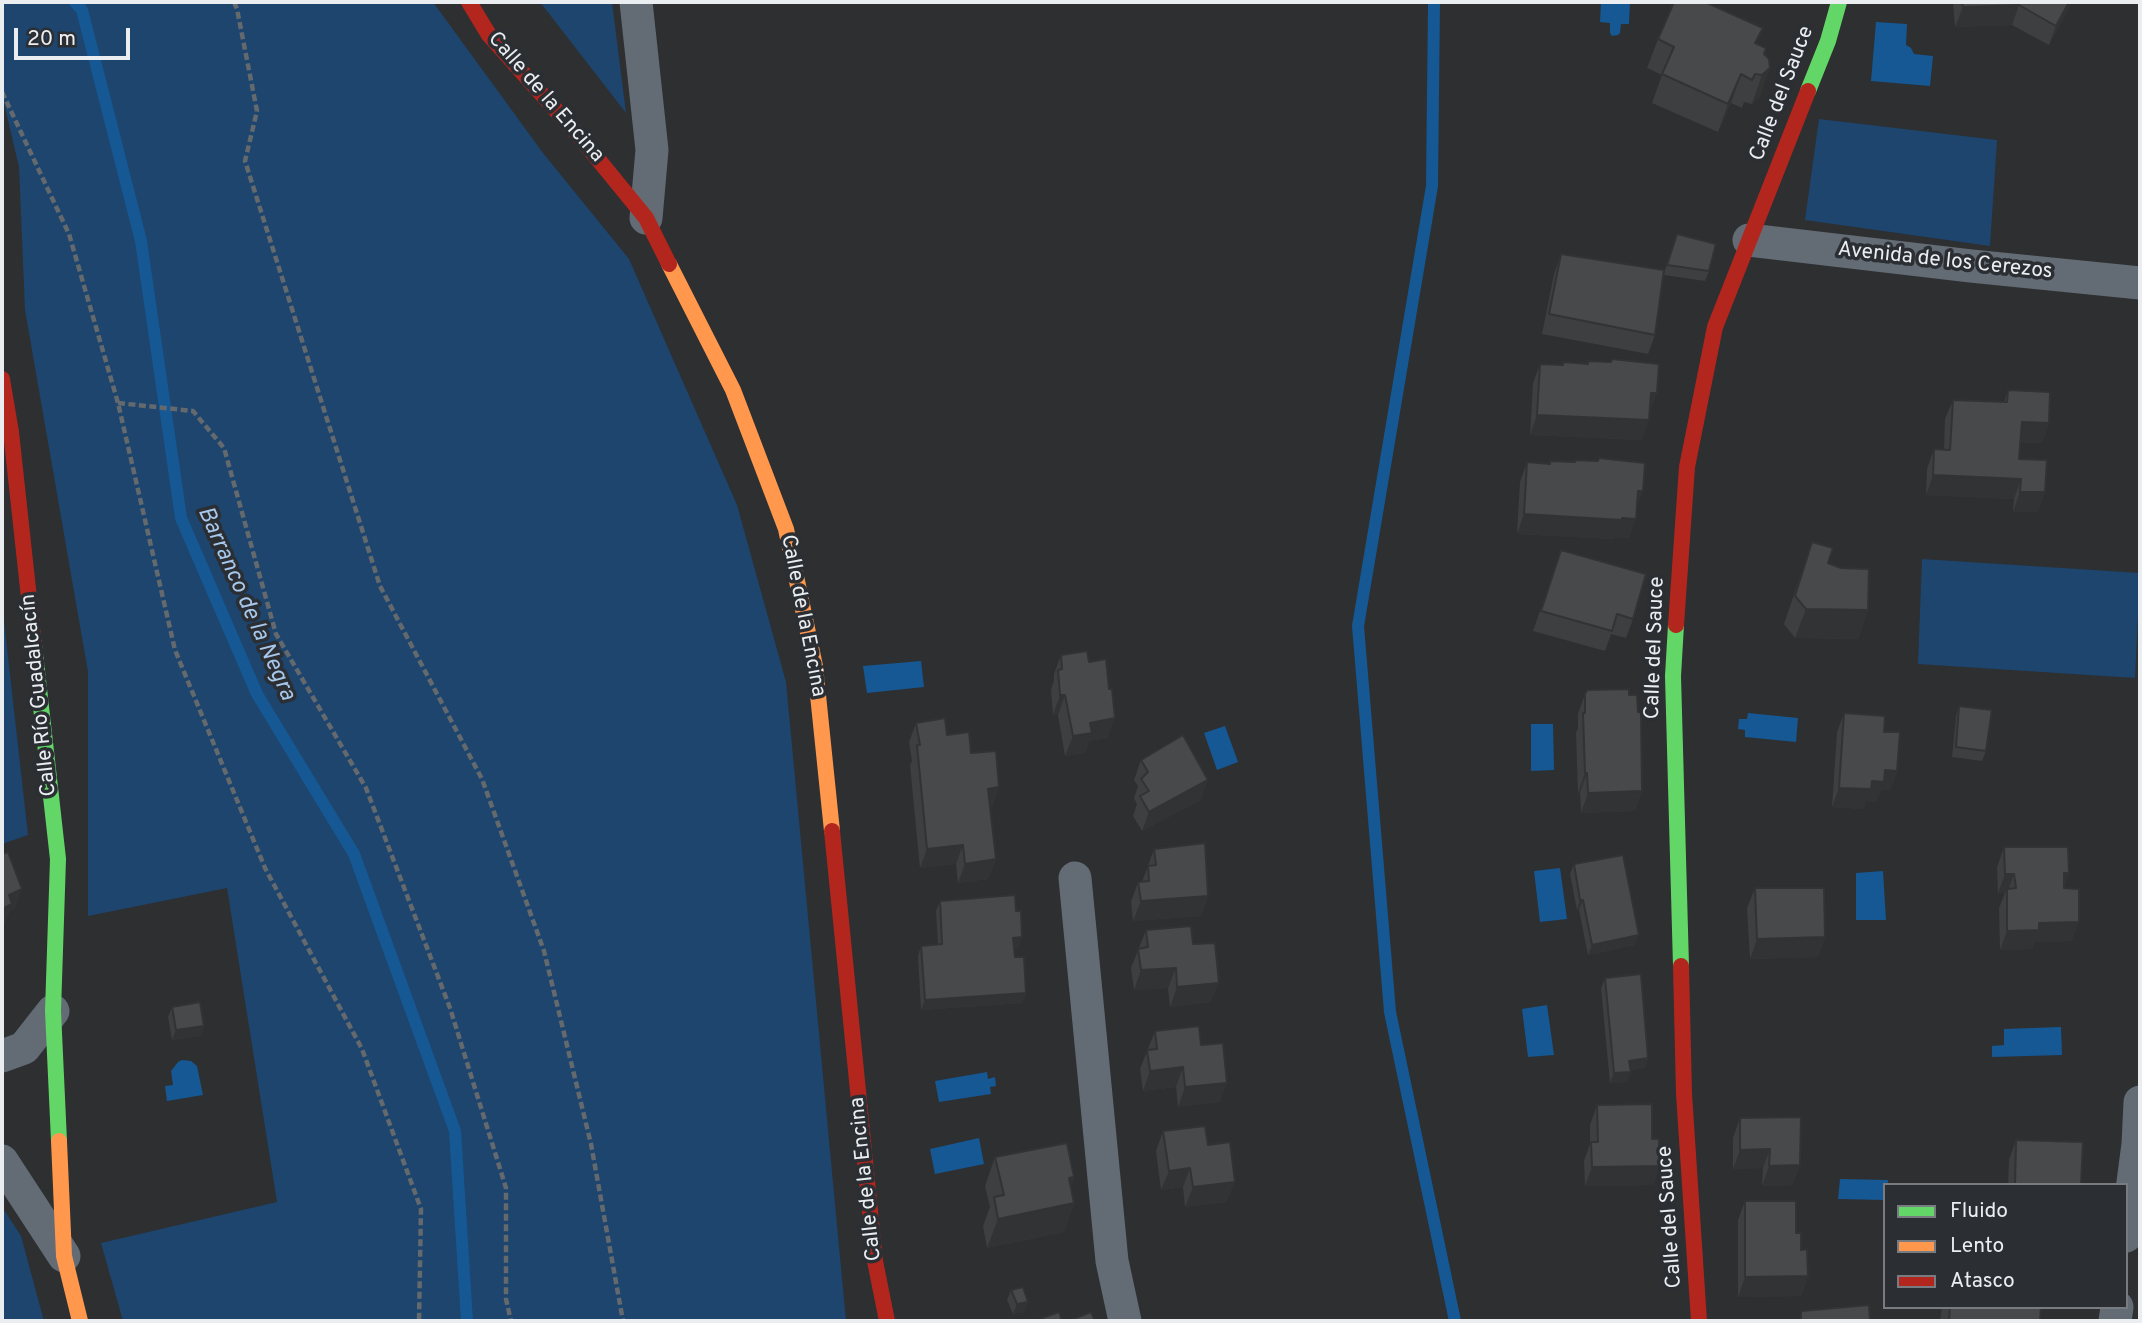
<!DOCTYPE html>
<html>
<head>
<meta charset="utf-8">
<style>
  body { margin:0 }
  #map { position:relative; width:2142px; height:1323px; overflow:hidden; background:#2d2f31; font-family:Overpass,sans-serif }
  canvas { display:block }
  .frame { position:absolute; inset:0; border:4px solid #ebeef1; pointer-events:none }
  .legend { position:absolute; left:1883px; top:1183px; width:245px; height:126px; box-sizing:border-box; background:#2b2f33; border:2px solid #787b7f; margin:0; padding:9px 12px; list-style:none; font-size:21px; color:#ebeef1 }
  .legend li { display:flex; align-items:center; gap:14px; height:35px }
  .legend b { width:35px; border:2px solid #787b7f }
  .scale { position:absolute; left:14px; top:28px; width:116px; height:32px; box-sizing:border-box; border:4px solid #ebeef1; border-top:0; padding-left:9px; font-size:21px; line-height:24px; white-space:nowrap; color:#ebeef1; -webkit-text-stroke:5px #2b2f33; paint-order:stroke }
</style>
</head>
<body>
<div id="map">
<canvas width="2142" height="1323"></canvas>
<div class="frame"></div>
<ul class="legend">
<li><b style="height:9px;background:#63d668"></b>Fluido</li>
<li><b style="height:9px;background:#ff974d"></b>Lento</li>
<li><b style="height:9px;background:#b3261e"></b>Atasco</li>
</ul>
<div class="scale">20 m</div>
</div>
<script>
const ctx = document.querySelector('canvas').getContext('2d');
ctx.lineJoin = 'round';
function fill(path, color) { ctx.fillStyle = color; ctx.fill(path, 'evenodd'); }
const shape = rows => new Path2D(rows.map(r => 'M' + r).join(''));
function strokePath(path, color, width, dash) { ctx.strokeStyle = color; ctx.lineWidth = width; ctx.lineCap = dash ? 'butt' : 'round'; ctx.setLineDash(dash || []); ctx.stroke(path); }
function write(font, color, halo, rows, align = 'center') {
  ctx.font = font + ' Overpass,sans-serif'; ctx.lineWidth = 7; ctx.setLineDash([]); ctx.textBaseline = 'middle'; ctx.strokeStyle = halo; ctx.fillStyle = color; for (const [text, x, y, turn = 0] of rows) {
    ctx.save(); ctx.translate(x, y); ctx.rotate((+turn || 0) * Math.PI / 180); ctx.textAlign = isNaN(turn) ? turn : align; if (halo) ctx.strokeText(text, 0, 0); ctx.fillText(text, 0, 0); ctx.restore();
  }
}
fill(shape([
  [2,2,433,2,543,153,629,259,737,505,786,682,846,1321,123,1321,101,1243,277,1202,227,888,88,916,88,672,25,310,19,167,2,95],
  [540,2,612,2,626,113],
  [1819,119,1997,140,1990,246,1805,220],
  [1922,559,2140,573,2135,678,1918,664],
  [2,603,28,835,2,844],
  [2,1207,21,1236,44,1321,2,1321]
]), '#1d456e');
fill(shape([
  [1601,2,1630,2,1629,24,1621,24,1620,33,1618,35,1612,36,1610,33,1610,23,1600,22],
  [1876,22,1907,24,1906,45,1911,48,1914,54,1933,56,1930,86,1871,81],
  [921,661,924,687,867,693,863,666],
  [1748,713,1798,718,1796,742,1745,737,1745,730,1738,729,1739,719,1747,719],
  [1531,724,1553,724,1554,770,1531,771],
  [1225,726,1238,762,1217,770,1204,733],
  [1560,868,1567,919,1540,922,1534,871],
  [1883,871,1886,920,1856,920,1856,873],
  [1547,1005,1554,1055,1528,1057,1522,1009],
  [2061,1027,2062,1055,1992,1057,1992,1046,2004,1045,2004,1029],
  [182,1060,191,1061,197,1066,203,1095,167,1101,165,1086,173,1085,171,1071,178,1062],
  [987,1072,988,1079,995,1077,996,1086,990,1087,991,1094,939,1102,935,1081],
  [979,1138,984,1164,935,1174,930,1149],
  [1840,1179,1888,1180,1888,1185,1885,1185,1885,1200,1838,1199]
]), '#165893');
strokePath(shape([
  [75,2,82,10,141,241,181,518,257,694,354,854,455,1131,467,1321],
  [1434,2,1432,186,1358,626,1390,1012,1455,1321]
]), '#165893', 12);
strokePath(shape([
  [234,2,237,9,257,111,245,161,380,586,482,779,544,951,591,1144,623,1321],
  [2,92,69,234,118,403,175,650,265,868,362,1049,421,1209,419,1321],
  [118,403,193,411,224,448,276,634,366,788,450,1008,506,1188,506,1299,511,1321]
]), '#64696e', 4.5, [7, 3.5]);
strokePath(shape([
  [636,2,652,150,646,218],
  [1749,240,1971,266,2140,283],
  [1075,878,1112,1261,1125,1321],
  [2,1056,24,1048,53,1011],
  [2,1161,64,1256],
  [2126,1236,2138,1144,2140,1102],
  [2115,1321,2117,1307]
]), '#636b74', 33);
strokePath(shape([
  [1808,91,1828,41,1839,2],
  [1676,625,1673,676,1681,966],
  [34,644,58,859,53,1011,59,1141]
]), '#63d668', 16);
strokePath(shape([
  [669,264,733,390,786,529,815,666,832,831],
  [59,1141,64,1256,80,1321]
]), '#ff974d', 16);
strokePath(shape([
  [469,2,489,35,579,136,646,218,669,264],
  [2,379,11,432,34,644],
  [1676,625,1687,467,1715,327,1808,91],
  [832,831,875,1261,887,1321],
  [1681,966,1684,1094,1699,1321]
]), '#b3261e', 16);
fill(shape([
  [1953,2,2072,2,2049,45,2012,25,1955,27],
  [1658,39,1757,44,1766,48,1764,55,1760,97,1752,104,1744,102,1742,108,1731,103,1718,132,1652,103,1662,75,1647,68],
  [1677,234,1709,271,1705,281,1664,275,1655,335,1648,354,1542,334,1554,274,1561,254,1664,273],
  [1612,359,1649,413,1642,440,1530,435,1533,383,1540,364,1562,365,1563,362,1588,363,1588,361,1610,362],
  [2008,390,2049,423,2042,443,2021,442,2019,459,2045,492,2038,512,2013,512,2014,499,1926,495,1927,469,1934,449,1944,450,1945,419,1953,400,2004,402],
  [1599,458,1637,510,1629,538,1615,537,1615,539,1517,534,1520,482,1527,462,1549,464,1550,461,1575,462,1575,460,1598,461],
  [1812,542,1828,563,1868,610,1858,639,1795,638,1784,624],
  [1561,550,1633,619,1626,638,1611,634,1605,651,1533,631],
  [1061,655,1089,662,1108,738,1089,741,1085,753,1065,756,1058,715,1053,715,1051,690,1054,680,1054,674],
  [1585,694,1629,695,1642,791,1635,811,1581,813,1580,792,1578,793,1576,733,1578,728,1578,714],
  [1959,706,1986,751,1982,761,1952,757,1956,716],
  [1844,713,1884,732,1897,771,1890,790,1881,790,1876,802,1866,801,1863,809,1832,807,1837,732],
  [916,723,947,735,971,753,999,787,992,807,990,807,996,859,988,879,958,883,956,864,920,868,910,765,912,761,909,742],
  [1141,760,1201,800,1142,831,1133,816,1137,804,1134,798,1138,786,1134,780],
  [2004,847,2069,873,2064,888,2072,941,2034,942,2032,949,2000,950,1999,908,2005,893,1998,893,1997,867],
  [1154,849,1208,896,1201,916,1133,921,1131,902,1138,882,1142,882],
  [1574,864,1635,945,1588,955,1579,910,1577,910,1570,874],
  [1755,888,1825,937,1818,957,1750,959,1747,908],
  [940,901,1019,947,1014,948,1015,957,1026,993,1022,1003,921,1010,918,956,921,946,938,944,936,911],
  [1146,930,1193,944,1211,1002,1170,1007,1168,988,1134,990,1131,968],
  [1605,978,1648,1058,1645,1068,1630,1070,1627,1082,1610,1083,1601,988],
  [172,1007,204,1026,201,1036,172,1040,168,1017],
  [1155,1031,1201,1045,1220,1102,1178,1107,1176,1087,1143,1091,1140,1069],
  [1597,1105,1652,1139,1660,1166,1653,1185,1585,1186,1584,1161,1590,1144,1590,1125],
  [1801,1117,1793,1185,1762,1186,1763,1168,1733,1169,1733,1138,1740,1118],
  [1163,1131,1208,1145,1227,1202,1185,1207,1183,1187,1161,1190,1156,1151],
  [2016,1140,2081,1185,2008,1185,2009,1160],
  [995,1157,1074,1177,1071,1186,1074,1203,1064,1232,987,1248,983,1226,990,1207,985,1186],
  [1745,1201,1796,1233,1808,1276,1801,1296,1738,1297,1738,1220],
  [1011,1290,1028,1302,1024,1312,1013,1314,1007,1300],
  [1942,1307,2042,1307,2040,1321,1940,1321]
]), '#3e3f40');
fill(shape([
  [2069,2,2072,2,2049,45,2056,26],
  [2019,5,2012,25,1955,27,1963,7],
  [1770,68,1760,97,1752,104,1762,75],
  [1741,74,1731,103,1718,132,1728,104],
  [1651,393,1657,393,1650,413],
  [1537,415,1649,420,1642,440,1530,435],
  [2022,422,2049,423,2042,443,2015,441],
  [1933,475,2021,479,2014,499,1926,495],
  [1638,491,1643,491,1636,511],
  [2020,492,2045,492,2038,512,2013,512],
  [1524,514,1622,518,1636,519,1629,538,1615,537,1615,539,1517,534],
  [1806,609,1868,610,1858,639,1795,638],
  [1060,695,1065,695,1058,715,1053,715],
  [1115,718,1108,738,1089,741,1085,753,1065,756,1073,736,1090,723],
  [1885,770,1897,771,1890,790,1881,790,1876,802,1866,801,1863,809,1832,807,1839,788,1872,781],
  [1585,773,1587,773,1580,792,1578,793],
  [1208,780,1201,800,1142,831,1149,812],
  [999,787,992,807,981,808,988,789],
  [1642,791,1635,811,1581,813,1588,793],
  [963,845,956,864,920,868,927,849],
  [996,859,988,879,958,883,965,864],
  [2064,873,2069,873,2062,893],
  [2005,874,2014,874,2007,893,2007,889,2005,893,1998,893],
  [22,889,15,909,10,911,5,924,2,926,2,909,9,895],
  [1208,896,1201,916,1133,921,1141,901],
  [1580,900,1583,900,1579,910,1577,910],
  [2079,922,2072,941,2034,942,2032,949,2000,950,2007,931,2039,923],
  [1639,935,1635,945,1588,955,1592,945],
  [1022,937,1019,947,1010,948,1013,938],
  [1825,937,1818,957,1750,959,1757,939],
  [1176,968,1168,988,1134,990,1141,970],
  [1219,983,1211,1002,1170,1007,1177,987],
  [1026,993,1022,1003,921,1010,925,1000],
  [204,1026,201,1036,172,1040,176,1030],
  [1648,1058,1645,1068,1625,1071,1629,1061],
  [1183,1067,1176,1087,1143,1091,1150,1071],
  [1631,1072,1627,1082,1610,1083,1614,1073],
  [1227,1083,1220,1102,1178,1107,1185,1087],
  [1770,1149,1763,1168,1733,1169,1740,1150],
  [1800,1165,1793,1185,1762,1186,1769,1166],
  [1660,1166,1653,1185,1585,1186,1592,1167],
  [1190,1168,1183,1187,1161,1190,1169,1171],
  [1074,1177,1064,1205,1074,1203,1064,1232,987,1248,998,1219,1069,1178],
  [1235,1182,1227,1202,1185,1207,1193,1187],
  [1808,1276,1801,1296,1738,1297,1745,1277],
  [1028,1302,1024,1312,1013,1314,1017,1304]
]), '#323334');
const building = shape([
  [1674,2,1705,2,1763,28,1755,43,1766,48,1764,54,1769,59,1770,68,1762,75,1755,74,1752,80,1741,74,1728,104,1662,74,1674,47,1658,39,1674,2],
  [1962,2,2069,2,2056,26,2019,5,1963,7,1962,2],
  [1677,234,1716,244,1709,271,1667,265,1677,234],
  [1561,254,1664,270,1655,335,1549,314,1561,254],
  [1612,359,1659,364,1657,393,1651,393,1649,420,1537,415,1540,364,1563,365,1563,362,1588,364,1588,361,1611,362,1612,359],
  [2008,390,2050,392,2049,423,2022,422,2019,459,2047,460,2045,492,2020,492,2021,479,1933,475,1934,449,1950,450,1953,400,2007,402,2008,390],
  [1599,458,1645,463,1643,491,1638,491,1636,519,1622,518,1622,520,1524,514,1527,462,1550,464,1550,461,1575,462,1575,460,1598,461,1599,458],
  [1812,542,1833,548,1828,563,1841,568,1869,569,1868,610,1806,609,1795,596,1812,542],
  [1561,550,1646,574,1633,619,1617,614,1612,631,1541,611,1561,550],
  [1087,651,1089,662,1106,659,1109,689,1112,689,1115,718,1090,723,1092,733,1073,736,1065,695,1060,695,1058,670,1062,669,1061,655,1087,651],
  [1629,689,1629,695,1637,695,1638,712,1641,712,1642,791,1588,793,1587,773,1585,773,1583,713,1585,713,1585,694,1587,690,1629,689],
  [1959,706,1992,710,1986,751,1956,747,1959,706],
  [1844,713,1885,716,1884,732,1900,732,1897,771,1885,770,1884,782,1872,781,1871,789,1839,788,1844,713],
  [945,718,947,735,969,732,971,753,996,751,999,787,988,789,996,859,965,864,963,845,927,849,917,745,920,745,916,723,945,718],
  [1183,735,1208,780,1149,812,1140,796,1149,791,1141,779,1148,772,1141,760,1183,735],
  [1205,843,1208,896,1141,901,1138,882,1149,881,1148,866,1156,865,1154,849,1205,843],
  [2004,847,2068,847,2069,873,2064,873,2064,888,2079,889,2079,922,2039,923,2039,930,2007,931,2007,889,2016,888,2014,874,2005,874,2004,847],
  [8,852,22,889,9,895,12,904,2,909,2,854,8,852],
  [1623,855,1639,935,1592,945,1583,900,1580,900,1574,864,1623,855],
  [1755,888,1824,888,1825,937,1757,939,1755,888],
  [1015,895,1016,911,1021,911,1022,937,1013,938,1015,957,1024,957,1026,993,925,1000,921,946,942,944,940,901,1015,895],
  [1191,926,1193,944,1215,943,1219,983,1177,987,1176,968,1141,970,1138,949,1148,947,1146,930,1191,926],
  [1641,974,1648,1058,1629,1061,1631,1072,1614,1073,1605,978,1641,974],
  [200,1002,204,1026,176,1030,172,1007,200,1002],
  [1199,1026,1201,1045,1223,1043,1227,1083,1185,1087,1183,1067,1150,1071,1147,1050,1157,1049,1155,1031,1199,1026],
  [1652,1104,1652,1139,1659,1139,1660,1166,1592,1167,1591,1142,1598,1142,1597,1105,1652,1104],
  [1801,1117,1800,1165,1769,1166,1770,1149,1740,1150,1740,1118,1801,1117],
  [1205,1126,1208,1145,1230,1142,1235,1182,1193,1187,1190,1168,1169,1171,1163,1131,1205,1126],
  [2016,1140,2083,1142,2081,1185,2015,1185,2016,1140],
  [1067,1143,1074,1177,1069,1178,1074,1203,998,1219,994,1197,1004,1195,995,1157,1067,1143],
  [1745,1201,1796,1201,1796,1233,1801,1233,1801,1250,1807,1249,1808,1276,1745,1277,1745,1201],
  [1023,1287,1028,1302,1017,1304,1011,1290,1023,1287],
  [1869,1305,1870,1321,1797,1321,1801,1318,1801,1311,1869,1305],
  [1950,1307,2041,1307,2040,1321,1949,1321,1950,1307],
  [1059,1312,1062,1321,1034,1321,1059,1312],
  [1091,1312,1095,1321,1068,1321,1091,1312]
]);
fill(building, '#48494b');
strokePath(building, '#323334', 2);
write('21px', '#ebeef1', '#2b2f33', [
  ["Calle del Sauce",1783,94,-69],
  ["Calle de la Encina",545,98,49],
  ["Avenida de los Cerezos",1945,262,6],
  ["Calle de la Encina",802,616,79],
  ["Calle del Sauce",1656,648,-88],
  ["Calle Río Guadalcacín",40,695,-96],
  ["Calle de la Encina",867,1179,-96],
  ["Calle del Sauce",1671,1217,-94]
]);
write('italic 23px', '#a7c8ec', '#2b2f33', [
  ["Barranco de la Negra",245,604,66]
]);
</script>
</body>
</html>
